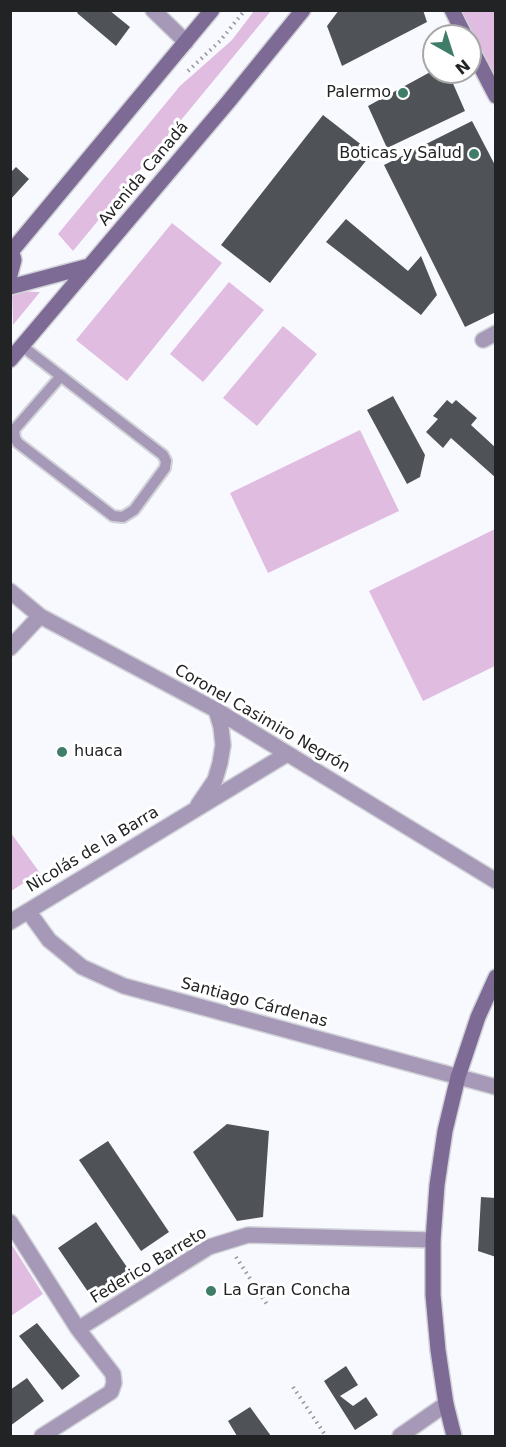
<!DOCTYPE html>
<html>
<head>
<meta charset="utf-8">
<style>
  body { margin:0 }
  #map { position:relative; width:506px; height:1447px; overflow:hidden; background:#f8f9ff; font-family:"DejaVu Sans",sans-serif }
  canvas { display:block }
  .frame { position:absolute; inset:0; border:12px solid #222325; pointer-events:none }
  .north { position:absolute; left:422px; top:24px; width:60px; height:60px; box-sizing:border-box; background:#fff; border:2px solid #a7a7a8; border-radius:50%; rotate:141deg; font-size:16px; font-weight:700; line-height:24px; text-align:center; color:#222325 }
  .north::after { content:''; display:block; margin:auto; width:21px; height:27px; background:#3f7d69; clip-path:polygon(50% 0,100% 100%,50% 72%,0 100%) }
</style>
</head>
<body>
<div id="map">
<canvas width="506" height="1447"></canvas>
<div class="frame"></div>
<div class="north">N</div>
</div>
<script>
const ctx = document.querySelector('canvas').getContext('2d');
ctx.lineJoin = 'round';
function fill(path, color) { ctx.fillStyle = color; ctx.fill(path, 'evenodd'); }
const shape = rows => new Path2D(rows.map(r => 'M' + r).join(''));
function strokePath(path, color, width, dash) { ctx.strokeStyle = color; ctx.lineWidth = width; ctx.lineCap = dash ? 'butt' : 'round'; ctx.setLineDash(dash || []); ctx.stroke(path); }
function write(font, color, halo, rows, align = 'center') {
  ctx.font = font + ' "DejaVu Sans",sans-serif'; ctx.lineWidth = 6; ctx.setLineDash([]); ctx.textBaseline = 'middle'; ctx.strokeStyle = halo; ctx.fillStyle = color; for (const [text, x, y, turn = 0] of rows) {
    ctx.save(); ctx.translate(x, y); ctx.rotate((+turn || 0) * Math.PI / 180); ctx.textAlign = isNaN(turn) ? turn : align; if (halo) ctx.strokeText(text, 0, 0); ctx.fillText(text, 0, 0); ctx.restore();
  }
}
fill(shape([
  [254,11,271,11,73,251,58,234,180,86,232,40],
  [461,11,495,11,495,78],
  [172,223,222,263,127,381,76,340],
  [229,282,264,310,203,382,170,354],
  [12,291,40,292,13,325],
  [283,326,317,354,257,426,223,398],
  [360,430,399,511,268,573,230,493],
  [495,529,495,666,423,701,369,591],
  [11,833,40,873,11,891,10,891],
  [10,1242,43,1294,11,1316,10,1316]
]), '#e0bce0');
fill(shape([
  [79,10,109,10,130,27,116,46,77,13],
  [339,10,423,10,427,22,342,66,327,26],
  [434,70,434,72,448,72,465,111,387,148,368,106],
  [323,115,372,153,270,283,221,245],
  [472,121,496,167,496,312,465,327,384,165],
  [16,167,29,179,10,200,10,173],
  [346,219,408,271,421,256,437,295,421,315,326,242],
  [393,396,425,455,420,477,407,484,367,410],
  [447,400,452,404,456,400,477,418,471,425,496,448,496,478,451,438,443,448,426,432,438,419,433,416],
  [227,1124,269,1131,263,1217,237,1221,193,1152],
  [108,1141,169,1232,141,1251,79,1160],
  [481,1197,496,1198,496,1257,478,1251],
  [96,1222,133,1276,95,1302,58,1248],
  [37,1323,80,1376,62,1390,19,1336],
  [346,1366,358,1385,340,1396,353,1406,366,1397,378,1415,355,1430,324,1381],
  [27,1378,44,1401,10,1426,10,1390],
  [250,1407,271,1436,237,1436,228,1421]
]), '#4f5256');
const lane = shape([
  [22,346,163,455,166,461,165,468,134,510,123,517,113,516,18,443,15,438,14,430,61,376]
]);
const street = shape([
  [153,10,186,42],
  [483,340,496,333],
  [10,591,40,616,216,710,496,881],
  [10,648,40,616],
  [198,805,215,780,220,763,223,745,221,727,216,710],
  [28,911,49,940,82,967,124,986,496,1087],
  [10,922,287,754],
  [10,1222,78,1329,113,1374,114,1383,111,1392,42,1436],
  [78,1329,209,1247,248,1235,433,1240],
  [400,1436,446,1404]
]);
const secondary = shape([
  [452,10,465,36],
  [470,46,496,96],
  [10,253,212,10],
  [10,253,13,256,14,260,10,275],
  [10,287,89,266],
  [10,360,229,101,303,10],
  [454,1436,446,1404,438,1350,433,1295,433,1240,437,1185,445,1131,458,1077,478,1017,496,977]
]);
strokePath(lane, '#d1d2d8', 14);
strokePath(street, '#d1d2d8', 18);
strokePath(secondary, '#d1d2d8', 18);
strokePath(shape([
  [188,71,220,41,245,10],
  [236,1257,268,1306],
  [293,1387,326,1436]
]), '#95969a', 4, [1.5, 4.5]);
strokePath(lane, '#a599b7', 10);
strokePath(street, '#a599b7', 15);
strokePath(secondary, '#7d6b96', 15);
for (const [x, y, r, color] of [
  [403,93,6,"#3f7d69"],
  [474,154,6,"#3f7d69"],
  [62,752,6,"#3f7d69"],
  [211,1291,6,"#3f7d69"]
]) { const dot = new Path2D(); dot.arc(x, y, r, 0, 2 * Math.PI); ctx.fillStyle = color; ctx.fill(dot); strokePath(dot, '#fff', 2); }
write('16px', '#222325', '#fff', [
  ["Palermo",391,93],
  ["Boticas y Salud",462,154],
  ["huaca",74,752,"left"],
  ["La Gran Concha",223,1291,"left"]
], 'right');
write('16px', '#222325', '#fff', [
  ["Avenida Canadá",144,174,-50],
  ["Coronel Casimiro Negrón",262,719,30],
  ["Nicolás de la Barra",93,850,-31],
  ["Santiago Cárdenas",254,1003,15],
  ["Federico Barreto",149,1266,-31]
]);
</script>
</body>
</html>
